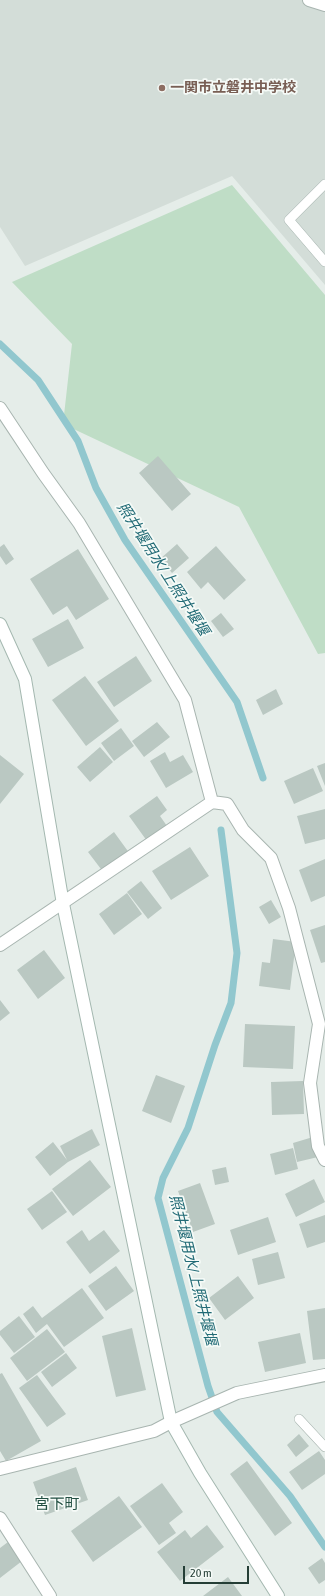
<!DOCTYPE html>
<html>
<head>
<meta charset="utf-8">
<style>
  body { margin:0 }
  #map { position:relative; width:325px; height:1596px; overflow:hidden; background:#e5ede9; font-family:"Asap Condensed",sans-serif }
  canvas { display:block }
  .scale { position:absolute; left:183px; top:1566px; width:66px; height:18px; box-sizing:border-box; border:2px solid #253e36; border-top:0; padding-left:5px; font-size:12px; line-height:14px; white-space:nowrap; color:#253e36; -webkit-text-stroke:3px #f5faf7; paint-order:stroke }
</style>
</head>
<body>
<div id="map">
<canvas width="325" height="1596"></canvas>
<div class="scale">20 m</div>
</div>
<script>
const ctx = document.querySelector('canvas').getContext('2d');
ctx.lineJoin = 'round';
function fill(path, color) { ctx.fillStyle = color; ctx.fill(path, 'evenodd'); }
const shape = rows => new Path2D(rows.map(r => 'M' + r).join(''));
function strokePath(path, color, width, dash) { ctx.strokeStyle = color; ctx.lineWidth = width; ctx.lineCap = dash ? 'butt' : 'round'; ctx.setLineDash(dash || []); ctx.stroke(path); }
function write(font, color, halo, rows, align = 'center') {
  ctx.font = font + ' "Asap Condensed","Noto Sans JP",sans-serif'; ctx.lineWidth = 3.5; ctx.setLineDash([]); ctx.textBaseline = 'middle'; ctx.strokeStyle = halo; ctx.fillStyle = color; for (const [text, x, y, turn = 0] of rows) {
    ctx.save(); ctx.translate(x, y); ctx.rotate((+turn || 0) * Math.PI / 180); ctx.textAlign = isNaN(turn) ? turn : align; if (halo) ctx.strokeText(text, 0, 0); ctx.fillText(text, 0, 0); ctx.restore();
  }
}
fill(shape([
  [0,0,325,0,325,285,232,176,25,266,0,227]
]), '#d3ddd8');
fill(shape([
  [232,185,325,295,325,653,318,654,239,507,63,424,72,344,12,282]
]), '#bfddc6');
strokePath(shape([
  [0,344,38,380,78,441,96,488,125,540,237,702,263,778],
  [221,830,237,953,231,1003,215,1045,188,1128,163,1178,158,1198,208,1386,217,1412,290,1496,325,1547]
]), '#91c7ce', 7);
fill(shape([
  [158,456,191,494,172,511,139,473],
  [4,544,14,559,6,565,0,556,0,547],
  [177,544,189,558,172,573,160,559],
  [216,546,246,580,224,600,208,582,201,589,187,572],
  [78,549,109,599,76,620,67,606,53,615,30,579],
  [221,613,234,629,223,637,211,621],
  [68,619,84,648,48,667,32,639],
  [136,656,152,681,114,707,97,682],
  [85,676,119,721,86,746,52,700],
  [276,689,283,704,263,715,256,700],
  [157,722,170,737,144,757,132,741],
  [121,728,134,746,114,761,101,743],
  [100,747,113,762,90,782,77,767],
  [165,752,170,762,183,755,193,772,166,788,150,761],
  [0,755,24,774,0,804],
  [325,763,325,786,317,766],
  [313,768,323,791,294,804,284,781],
  [157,796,167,810,160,816,167,826,147,841,129,816],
  [325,809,325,839,305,844,297,816],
  [114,832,130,854,104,873,88,852],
  [190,847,209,876,171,900,152,871],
  [325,859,325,896,311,902,299,870],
  [141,881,162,908,148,919,127,892],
  [127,893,142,914,114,935,99,914],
  [271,900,281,917,269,924,259,907],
  [325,925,325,962,321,963,310,930],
  [273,939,296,942,290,990,259,986,262,962,270,963],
  [44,950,65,978,38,999,17,970],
  [0,1000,10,1013,0,1021],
  [245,1024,295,1026,293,1069,243,1067],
  [156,1075,185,1086,171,1123,142,1111],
  [303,1081,304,1114,272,1115,271,1082],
  [92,1129,100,1145,68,1162,50,1176,35,1157,53,1142,67,1160,60,1146],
  [313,1137,318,1157,297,1162,293,1143],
  [293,1148,298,1169,275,1175,270,1154],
  [90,1160,111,1187,73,1216,52,1189],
  [226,1167,229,1182,215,1185,212,1170],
  [314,1179,325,1202,296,1217,285,1194],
  [200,1183,215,1224,193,1232,178,1191],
  [52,1191,67,1212,42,1230,27,1209],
  [325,1215,325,1242,307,1248,299,1224],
  [268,1217,276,1242,238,1255,230,1230],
  [82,1230,89,1241,104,1230,120,1251,90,1274,66,1242],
  [278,1252,285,1278,258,1285,252,1259],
  [116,1266,134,1291,106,1311,88,1286],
  [238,1276,254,1298,225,1320,209,1298],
  [82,1288,104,1318,64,1347,47,1324,36,1333,23,1314,33,1306,42,1318],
  [325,1308,325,1359,313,1360,307,1311],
  [19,1316,35,1337,14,1353,0,1335,0,1331],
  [132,1328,146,1390,116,1397,102,1336],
  [47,1329,65,1352,27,1381,10,1358],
  [300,1333,306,1363,265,1372,258,1342],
  [66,1353,77,1368,52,1387,41,1372],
  [2,1373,41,1441,6,1461,0,1451,0,1374],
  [37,1375,66,1414,47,1427,19,1388],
  [299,1434,309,1446,296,1457,287,1445],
  [319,1451,325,1460,325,1474,302,1490,289,1472],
  [247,1461,292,1523,275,1536,230,1474],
  [76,1467,88,1500,45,1515,33,1482],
  [162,1483,183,1512,169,1523,176,1533,159,1545,130,1506],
  [119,1496,142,1527,93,1562,71,1531],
  [207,1525,224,1547,180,1581,157,1552,185,1530,191,1538],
  [8,1542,22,1561,0,1578,0,1548],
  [322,1558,325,1563,325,1580,319,1584,308,1568],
  [228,1577,242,1596,203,1596]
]), '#bac8c2');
const lane = shape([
  [325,184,289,220,325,262],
  [299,1419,325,1447]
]);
const street = shape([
  [309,0,325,5],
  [0,408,43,473,79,523,185,700,212,802],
  [0,945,212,802,227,804,243,830,271,858,289,908,319,1024,310,1083,318,1146,325,1160],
  [0,1469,154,1431,171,1422,237,1393,325,1375],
  [0,1518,50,1596]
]);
const secondary = shape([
  [0,624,25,679,63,904,171,1422,200,1473,278,1596]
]);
strokePath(lane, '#a8b5b0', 10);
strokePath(street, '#a8b5b0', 14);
strokePath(secondary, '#a4b8b0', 14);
strokePath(lane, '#fff', 9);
strokePath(street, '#fff', 12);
strokePath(secondary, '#fff', 12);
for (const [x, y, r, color] of [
  [162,88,4,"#8d6e63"]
]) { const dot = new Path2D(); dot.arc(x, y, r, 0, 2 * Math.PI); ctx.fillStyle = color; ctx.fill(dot); strokePath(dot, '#f5faf7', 1.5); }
write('bold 14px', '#785e54', '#f5faf7', [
  ["一関市立磐井中学校",170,88]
], 'left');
write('italic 15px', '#226b76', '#f5faf7', [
  ["照井堰用水/上照井堰堰",163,569,57],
  ["照井堰用水/上照井堰堰",193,1270,76]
]);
write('15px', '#224f42', '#f5faf7', [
  ["宮下町",57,1504]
]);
</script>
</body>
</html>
